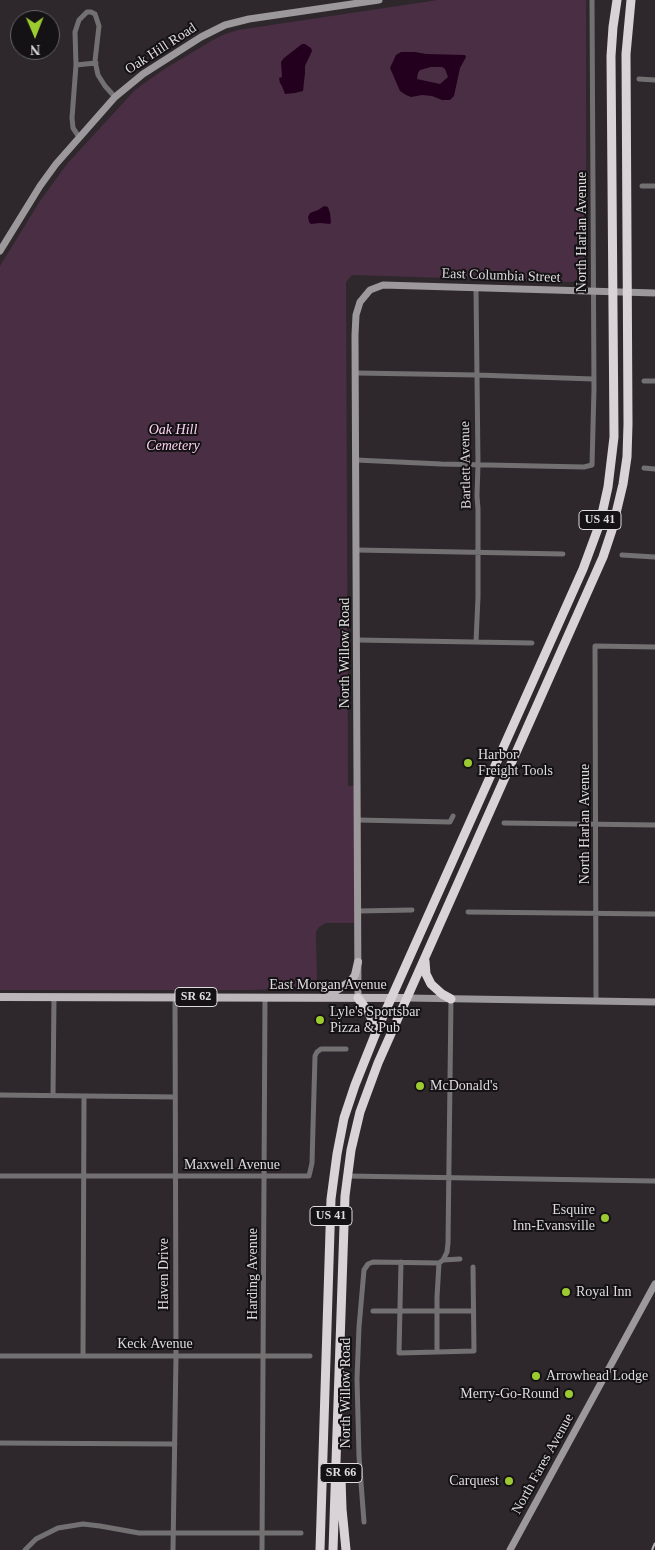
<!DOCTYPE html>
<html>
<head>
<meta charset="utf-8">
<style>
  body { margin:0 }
  #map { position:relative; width:655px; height:1550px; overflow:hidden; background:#2e282c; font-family:"Times New Roman",serif }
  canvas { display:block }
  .north { position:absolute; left:10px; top:10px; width:50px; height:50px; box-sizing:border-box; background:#141214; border:1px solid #656365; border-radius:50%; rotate:179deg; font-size:14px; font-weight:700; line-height:20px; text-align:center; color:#dfdcde }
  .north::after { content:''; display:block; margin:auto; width:18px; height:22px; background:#9cca31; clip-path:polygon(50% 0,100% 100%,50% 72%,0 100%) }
</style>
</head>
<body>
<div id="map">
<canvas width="655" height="1550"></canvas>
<div class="north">N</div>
</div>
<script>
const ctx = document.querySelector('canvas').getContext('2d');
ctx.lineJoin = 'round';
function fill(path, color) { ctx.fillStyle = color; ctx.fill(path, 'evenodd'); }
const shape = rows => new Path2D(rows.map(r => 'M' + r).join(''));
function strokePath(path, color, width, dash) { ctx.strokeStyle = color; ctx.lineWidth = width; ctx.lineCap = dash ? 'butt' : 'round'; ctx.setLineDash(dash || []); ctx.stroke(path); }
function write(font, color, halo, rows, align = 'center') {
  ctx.font = font + ' "Times New Roman",serif'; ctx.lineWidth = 4; ctx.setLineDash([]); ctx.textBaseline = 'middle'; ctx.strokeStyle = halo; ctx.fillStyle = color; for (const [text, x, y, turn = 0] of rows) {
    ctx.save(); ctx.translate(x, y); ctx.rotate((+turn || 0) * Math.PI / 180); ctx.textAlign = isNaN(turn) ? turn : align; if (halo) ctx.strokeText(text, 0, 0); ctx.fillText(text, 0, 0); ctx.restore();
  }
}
fill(shape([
  [438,0,586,0,586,269,574,282,352,275,346,282,348,786,354,786,354,923,326,923,319,927,316,932,316,942,317,978,316,983,312,988,249,990,0,990,0,266,40,201,67,164,135,90,163,70,213,40,225,34,238,30]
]), '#4a2f44');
fill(shape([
  [302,44,305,44,311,48,312,51,305,66,305,73,303,91,295,93,285,94,282,86,280,83,279,78,282,77,281,62,284,58],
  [401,52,415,52,426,54,465,55,466,57,460,68,454,96,450,100,442,100,432,96,422,95,411,97,406,95,400,91,390,68,396,55],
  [431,67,442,67,445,69,448,77,440,84,417,79,418,73,420,70],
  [324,206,328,207,330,213,331,222,330,224,320,223,311,224,309,222,308,217,310,213,318,210]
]), '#23001e');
strokePath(shape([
  [76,65,96,63],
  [639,79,655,80],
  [79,137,73,128,72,118,76,65,75,32,79,20,87,12,91,12,95,14,99,26,95,61,98,75,105,86,115,97],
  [642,186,655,186],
  [476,288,478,464,477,496,478,509,478,597,476,642],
  [356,373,477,375,593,379],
  [644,381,655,381],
  [356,460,441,464,584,467,592,465,594,389,592,0],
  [644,468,655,469],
  [357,550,563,554],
  [622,555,655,557],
  [357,640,532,643],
  [358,820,450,822,453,816],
  [504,823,655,825],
  [358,911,412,910],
  [468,912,655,914],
  [596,1001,595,646,655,647],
  [0,1095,175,1097],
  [53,1096,54,997],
  [0,1176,309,1176,312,1163,315,1056,317,1052,321,1049,346,1049],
  [347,1176,655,1181],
  [443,1260,447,1252,448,1243,451,999],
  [401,1262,399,1353,474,1351,473,1267],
  [373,1311,473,1311],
  [437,1352,437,1297,439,1263],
  [0,1356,310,1356],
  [83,1356,84,1096],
  [0,1443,175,1444],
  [364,1522,359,1456,357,1379,359,1327,364,1270,368,1264,373,1262,439,1263,443,1260,460,1259],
  [25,1550,36,1539,58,1528,83,1524,100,1526,139,1533,301,1533],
  [173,1550,176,1356,175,997],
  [262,1550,265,997]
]), '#737072', 5);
strokePath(shape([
  [0,251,40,186,56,164,115,97,143,74,201,37,225,25,249,19,379,0],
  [358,998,355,335,356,315,360,302,370,290,383,285,655,293],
  [407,998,655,1002],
  [510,1550,655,1284]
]), '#9c989b', 7);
strokePath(shape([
  [0,997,407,998],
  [325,997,350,982,355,975,358,962]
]), '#bcb6ba', 8);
strokePath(shape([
  [425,961,426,974,431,984,442,994,451,999],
  [358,998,369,1013,377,1030],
  [341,1478,342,1509,346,1550],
  [320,1550,331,1199,337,1154,344,1118,355,1085,377,1030,583,569,600,523,608,487,614,437,611,56,613,27,617,0],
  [333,1550,345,1196,351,1150,360,1112,378,1063,603,557,612,530,623,484,627,457,628,424,626,54,631,0]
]), '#d9d2d7', 9);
strokePath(shape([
  [652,1550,655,1543]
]), '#b9b6b8', 2, [10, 5]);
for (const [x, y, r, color] of [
  [468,763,5,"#9cca31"],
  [320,1020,5,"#9cca31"],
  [420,1086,5,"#9cca31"],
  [605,1218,5,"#9cca31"],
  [566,1292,5,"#9cca31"],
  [536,1376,5,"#9cca31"],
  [569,1394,5,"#9cca31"],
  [509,1481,5,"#9cca31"]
]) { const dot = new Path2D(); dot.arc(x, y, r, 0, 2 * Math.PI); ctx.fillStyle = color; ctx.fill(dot); strokePath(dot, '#141214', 2); }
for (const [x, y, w] of [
  [600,520,42],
  [196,997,42],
  [331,1216,42],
  [341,1473,42]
]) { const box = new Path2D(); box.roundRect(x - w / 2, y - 9.5, w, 19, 4); ctx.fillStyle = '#141214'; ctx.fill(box); strokePath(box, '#dfdcde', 1); }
write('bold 12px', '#dfdcde', null, [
  ["US 41",600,520],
  ["SR 62",196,997],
  ["US 41",331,1216],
  ["SR 66",341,1473]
]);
write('14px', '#dfdcde', '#141214', [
  ["Oak Hill Road",161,49,-33],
  ["North Harlan Avenue",582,232,-90],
  ["East Columbia Street",501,276,2],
  ["Bartlett Avenue",466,465,-91],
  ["North Willow Road",345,653,-90],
  ["North Harlan Avenue",585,824,-90],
  ["East Morgan Avenue",328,985],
  ["Maxwell Avenue",232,1165],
  ["Haven Drive",164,1274,-90],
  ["Harding Avenue",253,1274,-90],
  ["Keck Avenue",155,1344],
  ["North Willow Road",346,1393,-90],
  ["North Fares Avenue",543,1464,-61]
]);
write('italic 14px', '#ffd3f3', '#141214', [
  ["Oak Hill",173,430],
  ["Cemetery",173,446]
]);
write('14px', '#dfdcde', '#141214', [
  ["Harbor",478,755],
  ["Freight Tools",478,771],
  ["Lyle's Sportsbar",330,1012],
  ["Pizza & Pub",330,1028],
  ["McDonald's",430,1086],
  ["Esquire",595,1210,"right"],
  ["Inn-Evansville",595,1226,"right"],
  ["Royal Inn",576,1292],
  ["Arrowhead Lodge",546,1376],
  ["Merry-Go-Round",559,1394,"right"],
  ["Carquest",499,1481,"right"]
], 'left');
</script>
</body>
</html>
